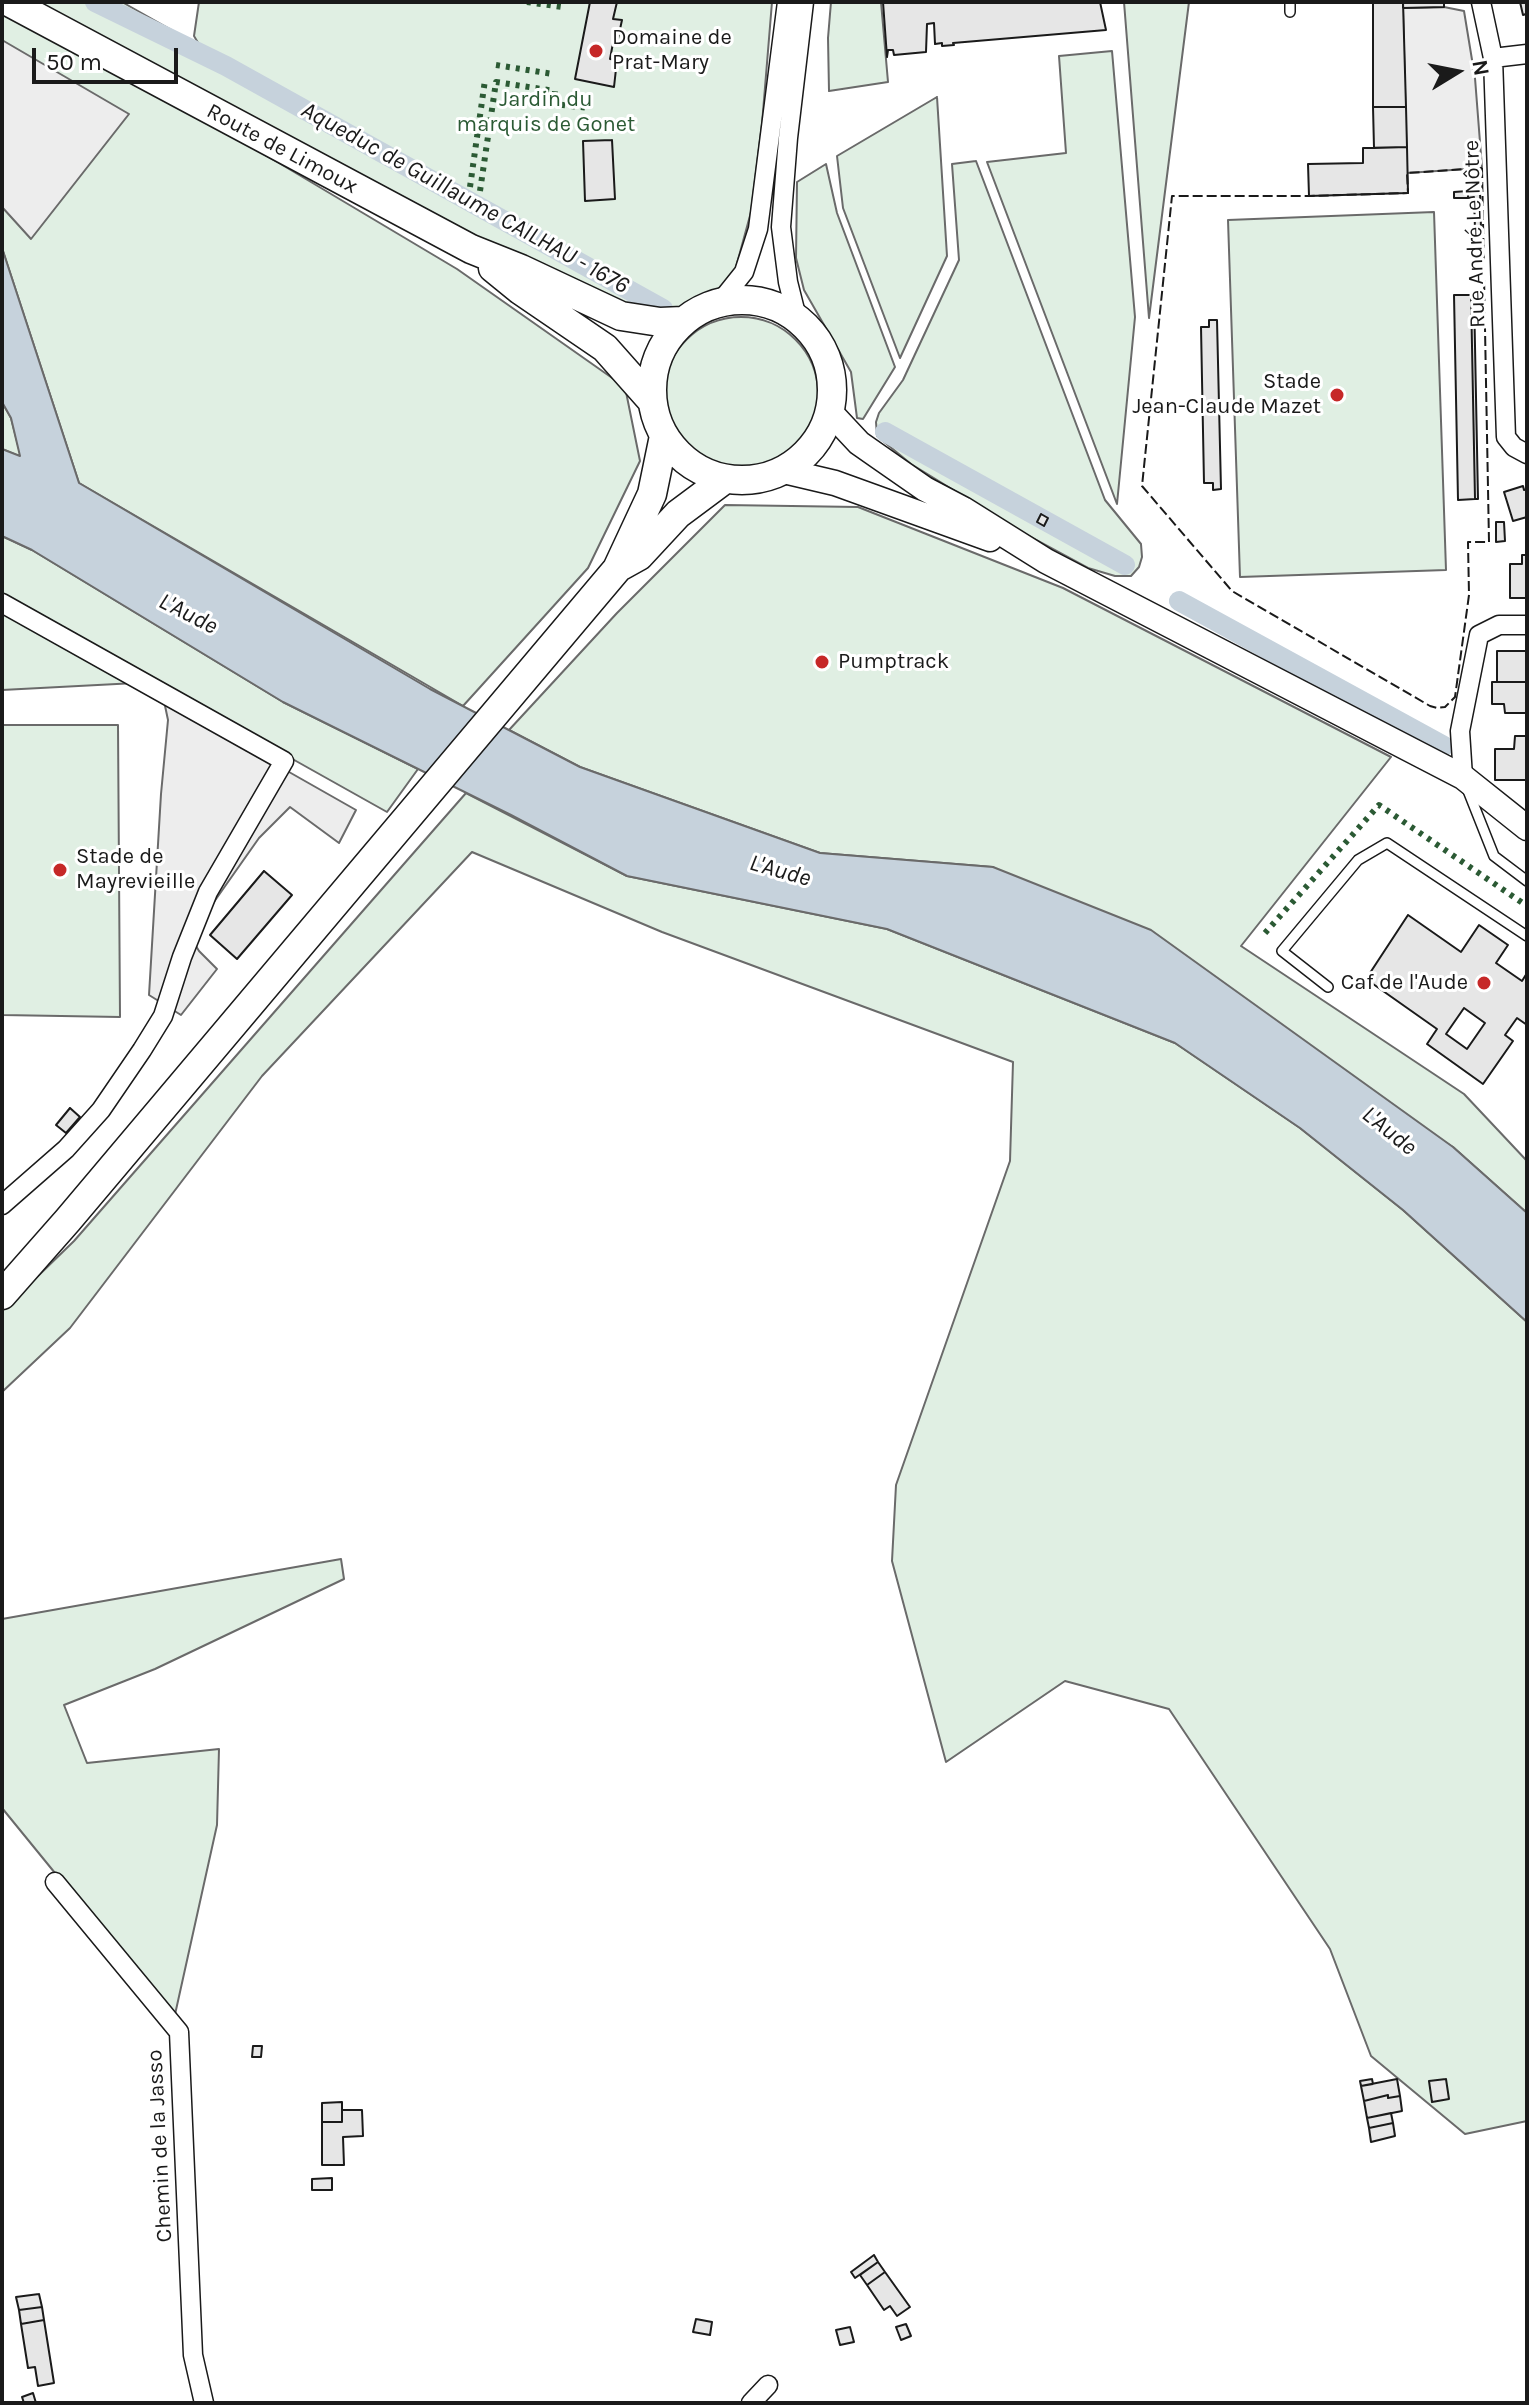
<!DOCTYPE html>
<html>
<head>
<meta charset="utf-8">
<style>
  body { margin:0 }
  #map { position:relative; width:1529px; height:2405px; overflow:hidden; background:#fff; font-family:Karla,sans-serif }
  canvas { display:block }
  .frame { position:absolute; inset:0; border:4px solid #1a1a1a; pointer-events:none }
  .north { position:absolute; left:1417px; top:32px; width:80px; height:80px; -webkit-text-stroke:6px #fff; paint-order:stroke; rotate:80deg; font-size:22px; font-weight:700; line-height:32px; text-align:center; color:#1a1a1a }
  .north::after { content:''; display:block; margin:auto; width:28px; height:36px; background:#1a1a1a; clip-path:polygon(50% 0,100% 100%,50% 72%,0 100%) }
  .scale { position:absolute; left:32px; top:48px; width:146px; height:36px; box-sizing:border-box; border:4px solid #1a1a1a; border-top:0; padding-left:10px; font-size:24px; line-height:28px; white-space:nowrap; color:#1a1a1a; -webkit-text-stroke:6px #fff; paint-order:stroke }
</style>
</head>
<body>
<div id="map">
<canvas width="1529" height="2405"></canvas>
<div class="frame"></div>
<div class="north">N</div>
<div class="scale">50 m</div>
</div>
<script>
const ctx = document.querySelector('canvas').getContext('2d');
ctx.lineJoin = 'round';
function fill(path, color) { ctx.fillStyle = color; ctx.fill(path, 'evenodd'); }
const shape = rows => new Path2D(rows.map(r => 'M' + r).join(''));
function strokePath(path, color, width, dash) { ctx.strokeStyle = color; ctx.lineWidth = width; ctx.lineCap = dash ? 'butt' : 'round'; ctx.setLineDash(dash || []); ctx.stroke(path); }
function write(font, color, halo, rows, align = 'center') {
  ctx.font = font + ' Karla,sans-serif'; ctx.lineWidth = 6; ctx.setLineDash([]); ctx.textBaseline = 'middle'; ctx.strokeStyle = halo; ctx.fillStyle = color; for (const [text, x, y, turn = 0] of rows) {
    ctx.save(); ctx.translate(x, y); ctx.rotate((+turn || 0) * Math.PI / 180); ctx.textAlign = isNaN(turn) ? turn : align; if (halo) ctx.strokeText(text, 0, 0); ctx.fillText(text, 0, 0); ctx.restore();
  }
}
const green = shape([
  [37,2,122,2,200,46,194,36,199,2,772,2,762,124,751,212,733,278,715,293,688,305,653,316,568,285,37,2],
  [831,2,881,2,888,82,829,91,828,38,831,2],
  [1124,2,1189,2,1149,318,1124,2],
  [2,6,44,28,279,163,457,269,625,387,640,461,588,568,463,706,79,483,2,248,2,6],
  [1112,51,1135,317,1117,504,987,162,1066,153,1059,56,1112,51],
  [937,97,947,256,900,358,843,208,837,156,937,97],
  [976,161,1105,500,1141,544,1142,557,1139,567,1131,576,1115,576,1088,568,1025,534,911,464,877,436,876,422,879,413,903,380,959,260,952,164,976,161],
  [826,164,837,213,895,367,863,419,857,418,851,372,804,290,796,258,797,182,826,164],
  [1434,212,1446,570,1240,577,1228,220,1434,212],
  '664 394a77 77 0 1 1 154 0a77 77 0 1 1-154 0Z',
  [2,402,11,418,21,457,2,449,2,402],
  [725,505,858,507,1063,588,1391,757,1241,946,1464,1094,1527,1161,1527,1213,1453,1147,993,867,820,853,580,767,509,730,617,613,725,505],
  [2,536,32,550,283,702,418,769,387,812,155,682,2,690,2,536],
  [2,725,118,725,120,1017,2,1015,2,725],
  [466,793,627,876,887,929,1175,1043,1300,1128,1403,1210,1527,1322,1527,2121,1465,2134,1371,2056,1330,1949,1169,1709,1065,1681,946,1762,892,1561,896,1485,1010,1161,1013,1062,662,932,472,852,262,1076,70,1328,2,1392,2,1311,74,1241,466,793],
  [341,1559,344,1579,155,1669,64,1705,87,1763,219,1749,217,1825,174,2019,2,1808,2,1619,341,1559]
]);
fill(green, '#e0efe3');
strokePath(green, '#6a6a6a', 2);
const parking = shape([
  [1444,7,1464,11,1475,78,1482,168,1407,173,1403,8,1444,7],
  [2,40,129,114,31,239,2,207,2,40],
  [164,701,356,810,339,843,290,807,259,838,190,936,199,951,217,969,181,1015,149,995,161,794,168,720,164,701]
]);
fill(parking, '#ededed');
strokePath(parking, '#6a6a6a', 2);
const water = shape([
  [2,248,79,483,430,689,580,767,820,853,993,867,1151,930,1453,1147,1527,1213,1527,1322,1403,1210,1300,1128,1175,1043,887,929,627,876,511,815,283,702,32,550,2,536,2,449,20,456,11,418,2,402,2,248]
]);
fill(water, '#c6d2dc');
strokePath(water, '#6a6a6a', 2);
strokePath(shape([
  [95,2,226,66,663,309],
  [885,432,1125,565],
  [1179,601,1444,746]
]), '#c6d2dc', 20);
const building = shape([
  [590,2,617,2,613,19,622,20,617,43,613,43,610,59,617,60,614,87,575,79,590,2],
  [883,2,1100,2,1106,30,953,43,954,45,942,46,942,43,935,44,934,23,927,24,926,52,894,55,893,50,888,50,887,57,883,2],
  [1373,2,1403,2,1406,107,1373,107,1373,2],
  [1403,2,1444,2,1444,7,1403,8,1403,2],
  [1520,2,1527,2,1527,18,1526,14,1523,15,1520,2],
  [1373,107,1406,107,1407,147,1374,148,1373,107],
  [612,140,615,199,585,201,583,141,612,140],
  [1407,147,1408,193,1309,196,1308,164,1363,163,1363,148,1407,147],
  [1468,191,1468,198,1454,198,1454,192,1468,191],
  [1468,191,1480,191,1481,229,1475,229,1474,197,1468,198,1468,191],
  [1454,295,1471,295,1475,499,1458,500,1454,295],
  [1471,295,1474,295,1478,499,1475,499,1471,295],
  [1209,320,1217,320,1221,489,1213,490,1213,483,1204,483,1201,327,1209,327,1209,320],
  [1523,486,1524,490,1527,489,1527,517,1513,521,1504,492,1523,486],
  [1041,514,1048,518,1044,526,1037,522,1041,514],
  [1496,522,1504,522,1505,541,1496,542,1496,522],
  [1522,555,1527,555,1527,598,1510,598,1510,564,1522,564,1522,555],
  [1497,651,1527,651,1527,682,1497,682,1497,651],
  [1492,682,1526,682,1527,713,1505,713,1504,704,1492,704,1492,682],
  [1515,736,1527,736,1527,780,1495,780,1495,749,1514,749,1515,736],
  [264,871,292,895,237,959,210,935,264,871],
  [1408,915,1461,952,1479,925,1508,945,1496,963,1522,981,1527,973,1527,1025,1517,1018,1505,1035,1513,1041,1483,1084,1427,1044,1437,1029,1366,979,1408,915],
  [1464,1008,1485,1023,1467,1049,1446,1034,1464,1008],
  [70,1108,80,1117,66,1133,56,1125,70,1108],
  [253,2046,262,2046,261,2057,252,2057,253,2046],
  [1372,2079,1373,2084,1361,2086,1360,2081,1372,2079],
  [1397,2079,1400,2096,1388,2098,1388,2095,1364,2101,1361,2086,1397,2079],
  [1446,2079,1449,2099,1432,2102,1429,2081,1446,2079],
  [1388,2095,1388,2098,1400,2096,1402,2111,1367,2118,1364,2101,1388,2095],
  [342,2102,342,2122,322,2122,322,2103,342,2102],
  [342,2110,362,2110,363,2136,343,2137,344,2165,322,2165,322,2122,342,2122,342,2110],
  [1391,2113,1393,2123,1369,2128,1367,2118,1391,2113],
  [1393,2123,1395,2136,1371,2142,1369,2128,1393,2123],
  [332,2178,332,2190,312,2190,312,2179,332,2178],
  [874,2255,878,2262,855,2278,851,2272,874,2255],
  [878,2262,885,2272,867,2285,860,2275,878,2262],
  [885,2272,910,2307,897,2316,890,2306,884,2310,867,2285,885,2272],
  [39,2294,42,2307,19,2310,16,2297,39,2294],
  [42,2307,44,2320,21,2324,19,2310,42,2307],
  [696,2319,712,2322,710,2335,693,2332,696,2319],
  [44,2320,54,2383,38,2386,35,2367,28,2368,21,2324,44,2320],
  [906,2324,911,2336,901,2340,896,2327,906,2324],
  [850,2327,854,2342,840,2345,836,2330,850,2327],
  [33,2393,36,2403,24,2403,22,2397,33,2393]
]);
fill(building, '#e6e6e6');
strokePath(building, '#1a1a1a', 2);
const lane = shape([
  [1290,2,1290,12],
  [1467,788,1494,856,1527,881],
  [1328,987,1282,951,1358,860,1387,843,1527,936]
]);
const street = shape([
  [1481,2,1493,58,1506,437,1514,447,1527,454],
  [1493,58,1527,54],
  [720,302,744,272,758,229,787,2],
  [797,318,788,282,781,227,788,138,804,2],
  [2,603,284,761,208,892,182,957,163,1016,142,1050,101,1110,66,1149,2,1205],
  [1463,777,1460,731,1479,635,1499,625,1527,625],
  [55,1882,179,2032,193,2355,204,2403],
  [751,2403,768,2385]
]);
const secondary = shape([
  [830,412,859,443,879,457,925,489,963,509,1046,561,1463,777,1527,828],
  [784,471,835,483,990,539]
]);
const primary = shape([
  [9,2,471,249,521,269,621,316,660,322,683,321],
  [493,268,520,290,605,348,652,401],
  '652 390a90 90 0 1 1 180 0a90 90 0 1 1-180 0Z',
  [621,566,639,556,678,514,725,479],
  [2,1295,68,1220,617,569,652,494,664,436]
]);
strokePath(lane, '#1a1a1a', 12);
strokePath(street, '#1a1a1a', 21);
strokePath(secondary, '#1a1a1a', 27);
strokePath(primary, '#1a1a1a', 31);
strokePath(lane, '#fff', 9);
strokePath(street, '#fff', 18);
strokePath(secondary, '#fff', 24);
strokePath(primary, '#fff', 28);
strokePath(shape([
  [527,2,562,7],
  [496,65,553,74],
  [470,187,485,80],
  [480,191,496,82,555,91,554,104,589,108],
  [1265,933,1379,805,1527,906]
]), '#2b5a34', 6, [4, 6]);
strokePath(shape([
  [1482,168,1489,542,1468,542,1469,595,1455,697,1445,707,1437,708,1430,706,1232,591,1142,486,1172,196,1309,196,1408,193,1407,173,1482,168]
]), '#1a1a1a', 2, [10, 4]);
for (const [x, y, r, color] of [
  [596,51,8,"#c62828"],
  [1337,395,8,"#c62828"],
  [822,662,8,"#c62828"],
  [60,870,8,"#c62828"],
  [1484,983,8,"#c62828"]
]) { const dot = new Path2D(); dot.arc(x, y, r, 0, 2 * Math.PI); ctx.fillStyle = color; ctx.fill(dot); strokePath(dot, '#fff', 3); }
write('22px', '#1a1a1a', '#fff', [
  ["Domaine de",612,38],
  ["Prat-Mary",612,63],
  ["Stade",1321,382,"right"],
  ["Jean-Claude Mazet",1321,407,"right"],
  ["Pumptrack",838,662],
  ["Stade de",76,857],
  ["Mayrevieille",76,882],
  ["Caf de l'Aude",1468,983,"right"]
], 'left');
write('22px', '#2b5a34', '#fff', [
  ["Jardin du",546,100],
  ["marquis de Gonet",546,125]
]);
write('22px', '#1a1a1a', '#fff', [
  ["Route de Limoux",282,149,28],
  ["Rue André Le Nôtre",1475,234,-92],
  ["Chemin de la Jasso",160,2146,-93]
]);
write('italic 24px', '#1a1a1a', '#fff', [
  ["Aqueduc de Guillaume CAILHAU - 1676",465,198,29],
  ["L'Aude",188,614,27],
  ["L'Aude",780,871,16],
  ["L'Aude",1389,1131,39]
]);
</script>
</body>
</html>
